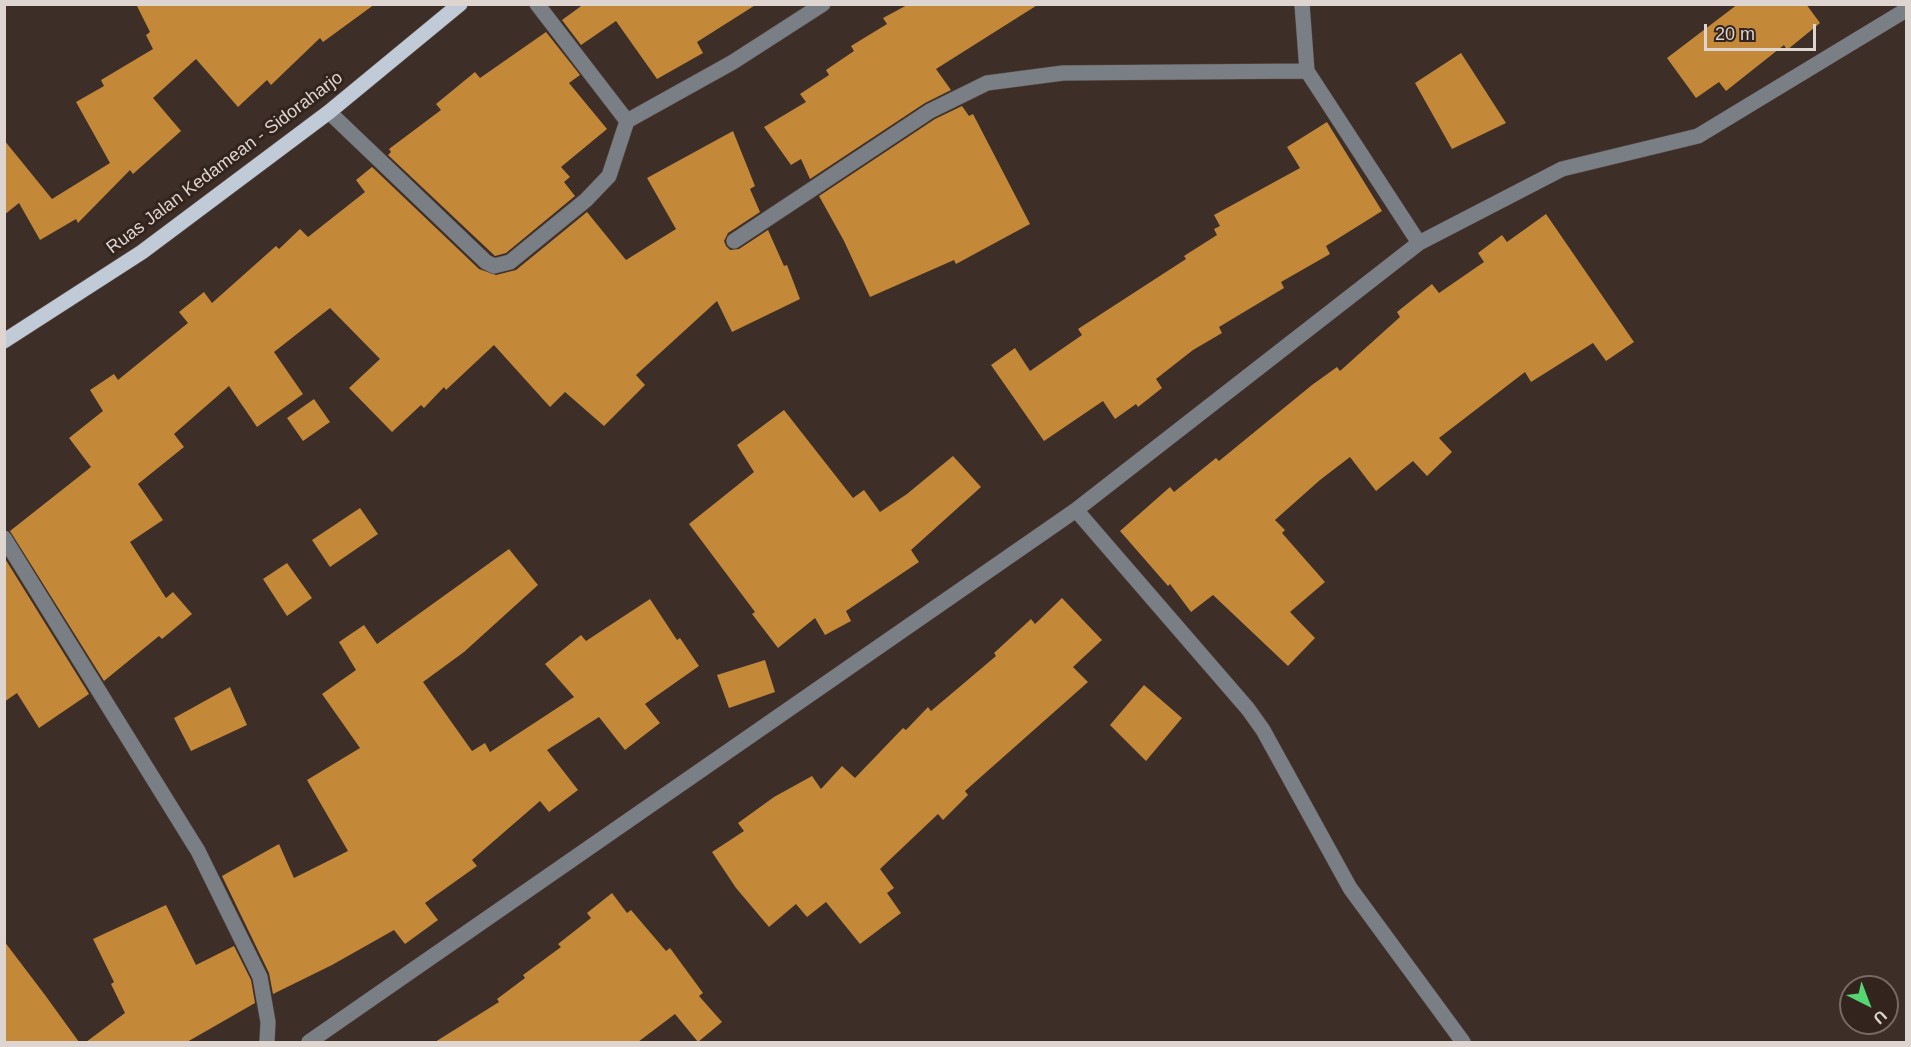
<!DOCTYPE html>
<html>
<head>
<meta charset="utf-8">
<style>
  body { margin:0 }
  #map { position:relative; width:1911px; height:1047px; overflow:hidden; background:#3d2e28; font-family:Arial,sans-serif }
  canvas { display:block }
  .frame { position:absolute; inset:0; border:6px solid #ded4d0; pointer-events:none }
  .north { position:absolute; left:1839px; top:975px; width:60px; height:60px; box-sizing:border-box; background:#33241e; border:2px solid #776a65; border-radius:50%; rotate:138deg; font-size:16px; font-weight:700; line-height:24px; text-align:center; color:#ded4d0 }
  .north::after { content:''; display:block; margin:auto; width:21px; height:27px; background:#56d671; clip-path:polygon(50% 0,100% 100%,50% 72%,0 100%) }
  .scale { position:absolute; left:1704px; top:24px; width:112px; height:27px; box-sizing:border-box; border:3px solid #ded4d0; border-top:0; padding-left:8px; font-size:18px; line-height:21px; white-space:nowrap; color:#ded4d0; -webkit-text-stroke:4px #33241e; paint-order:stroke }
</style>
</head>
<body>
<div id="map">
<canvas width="1911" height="1047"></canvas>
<div class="frame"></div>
<div class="north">U</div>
<div class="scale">20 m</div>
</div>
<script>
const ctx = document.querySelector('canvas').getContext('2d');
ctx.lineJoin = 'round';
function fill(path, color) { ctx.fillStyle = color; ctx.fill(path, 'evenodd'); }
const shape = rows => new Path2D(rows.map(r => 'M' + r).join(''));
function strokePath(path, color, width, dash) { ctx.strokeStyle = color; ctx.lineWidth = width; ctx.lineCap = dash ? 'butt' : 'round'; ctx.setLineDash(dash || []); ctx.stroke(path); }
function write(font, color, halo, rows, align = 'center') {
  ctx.font = font + ' Arial,sans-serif'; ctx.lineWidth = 6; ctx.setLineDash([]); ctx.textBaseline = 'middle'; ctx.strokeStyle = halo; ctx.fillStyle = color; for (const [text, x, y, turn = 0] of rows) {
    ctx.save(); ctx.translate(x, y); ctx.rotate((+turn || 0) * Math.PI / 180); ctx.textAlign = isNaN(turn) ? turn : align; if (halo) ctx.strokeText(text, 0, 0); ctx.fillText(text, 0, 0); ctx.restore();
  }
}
fill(shape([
  [136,4,375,4,323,42,320,38,271,85,267,80,238,107,196,59,153,98,181,131,133,174,130,170,78,223,76,219,40,240,19,203,4,215,4,140,52,199,110,163,76,102,104,86,101,80,153,49,146,35,150,32],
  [584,4,757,4,697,42,703,53,657,79,616,21,581,45,562,20],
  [909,4,1039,4,936,69,951,90,925,103,810,179,801,159,791,165,764,127,806,102,800,94,829,75,826,70,854,51,851,46,887,24,883,18],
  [1738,4,1806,4,1820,23,1787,50,1784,45,1726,91,1719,82,1696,98,1667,58],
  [546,32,580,75,569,83,607,129,561,167,570,177,564,182,575,196,506,253,495,256,388,155,391,152,389,149,441,110,436,104,475,72,480,78],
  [1461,53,1506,123,1452,149,1415,83],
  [962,106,969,116,973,114,1030,224,956,264,954,260,870,297,844,241,819,196,935,119],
  [1327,122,1382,211,1326,246,1330,254,1281,282,1284,288,1219,327,1222,333,1193,350,1156,379,1162,388,1138,407,1136,404,1115,419,1103,401,1044,441,991,365,1015,348,1030,371,1082,335,1078,329,1186,259,1184,256,1217,235,1214,229,1220,226,1214,215,1300,168,1287,147],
  [733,131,755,186,750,189,760,212,728,233,724,241,726,246,730,250,739,249,768,230,784,266,787,265,800,299,732,332,717,301,636,375,645,385,604,426,565,392,550,407,494,345,446,390,444,387,424,408,421,405,392,432,349,388,380,359,330,308,274,352,303,394,257,427,229,386,174,434,184,447,138,484,163,520,130,542,166,598,173,592,192,614,162,639,159,636,104,681,10,531,91,467,69,438,103,411,90,390,114,374,118,380,188,323,179,312,204,292,212,303,276,246,279,249,300,229,308,237,365,192,356,180,372,167,479,269,496,275,516,270,587,212,626,260,676,229,647,178],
  [1546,214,1634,342,1606,361,1593,343,1531,382,1525,372,1439,438,1452,452,1427,476,1413,461,1376,491,1350,457,1320,480,1275,520,1285,530,1282,533,1325,582,1290,612,1315,638,1288,666,1213,595,1191,612,1170,584,1168,586,1120,531,1170,487,1174,492,1216,458,1219,461,1312,385,1337,367,1340,371,1400,317,1397,312,1432,284,1439,293,1484,262,1478,253,1502,235,1507,242],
  [314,399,330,422,303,441,287,418],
  [784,410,853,498,864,490,880,512,907,494,953,456,981,487,911,550,919,562,846,611,851,621,825,635,815,618,778,648,752,614,755,612,689,524,754,472,737,445],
  [360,508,378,534,330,567,312,540],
  [509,549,538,585,464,652,423,682,472,751,485,743,490,752,574,697,545,664,581,635,586,641,650,599,677,640,680,638,699,666,645,704,660,723,625,750,599,717,547,750,578,790,549,812,540,801,472,860,477,866,425,903,438,920,405,944,394,930,332,965,273,994,269,973,222,876,279,844,294,878,348,851,307,780,360,748,322,694,356,670,339,642,364,625,377,644],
  [4,557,89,694,39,728,17,693,4,702],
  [287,563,312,598,287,616,263,579],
  [1062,598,1102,640,1073,667,1088,682,965,791,968,795,943,820,938,814,880,869,894,888,887,893,901,913,860,944,826,902,807,917,796,904,769,927,736,888,712,852,744,831,738,823,774,797,812,776,821,789,842,766,855,778,903,728,906,730,928,707,931,711,996,656,994,653,1031,619,1035,624],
  [765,660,775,692,729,708,717,675],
  [1144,685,1182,718,1146,761,1110,725],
  [230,687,247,725,191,751,174,718],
  [612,893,627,913,631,910,666,951,670,948,703,993,699,996,722,1022,698,1042,675,1014,638,1042,435,1042,499,1002,497,999,525,978,523,975,561,947,558,944,591,918,587,913],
  [166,905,196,965,234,946,251,980,255,1003,187,1042,86,1042,125,1013,111,984,114,982,93,939],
  [4,941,45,995,79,1042,4,1042]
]), '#c48839');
const minor = shape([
  [537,4,627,121],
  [1302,4,1307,71,1419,243],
  [329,112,486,262,494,266,510,262,586,200,609,176,627,121,733,62,823,4],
  [734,241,930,111,987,83,1063,73,1307,71],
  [1076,510,1248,709,1263,730,1350,888,1463,1042],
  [4,538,198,851,260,977,268,1022,267,1042],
  [309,1042,1076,510,1419,243,1562,169,1698,136,1906,10]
]);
const major = shape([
  [4,341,142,252,329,112,460,4]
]);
strokePath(minor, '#5a4c46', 16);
strokePath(major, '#5a4c46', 16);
strokePath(minor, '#797f85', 15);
strokePath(major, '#c0cbd7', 15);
write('18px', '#ded4d0', '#33241e', [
  ["Ruas Jalan Kedamean - Sidoraharjo",225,163,-37]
]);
</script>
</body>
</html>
